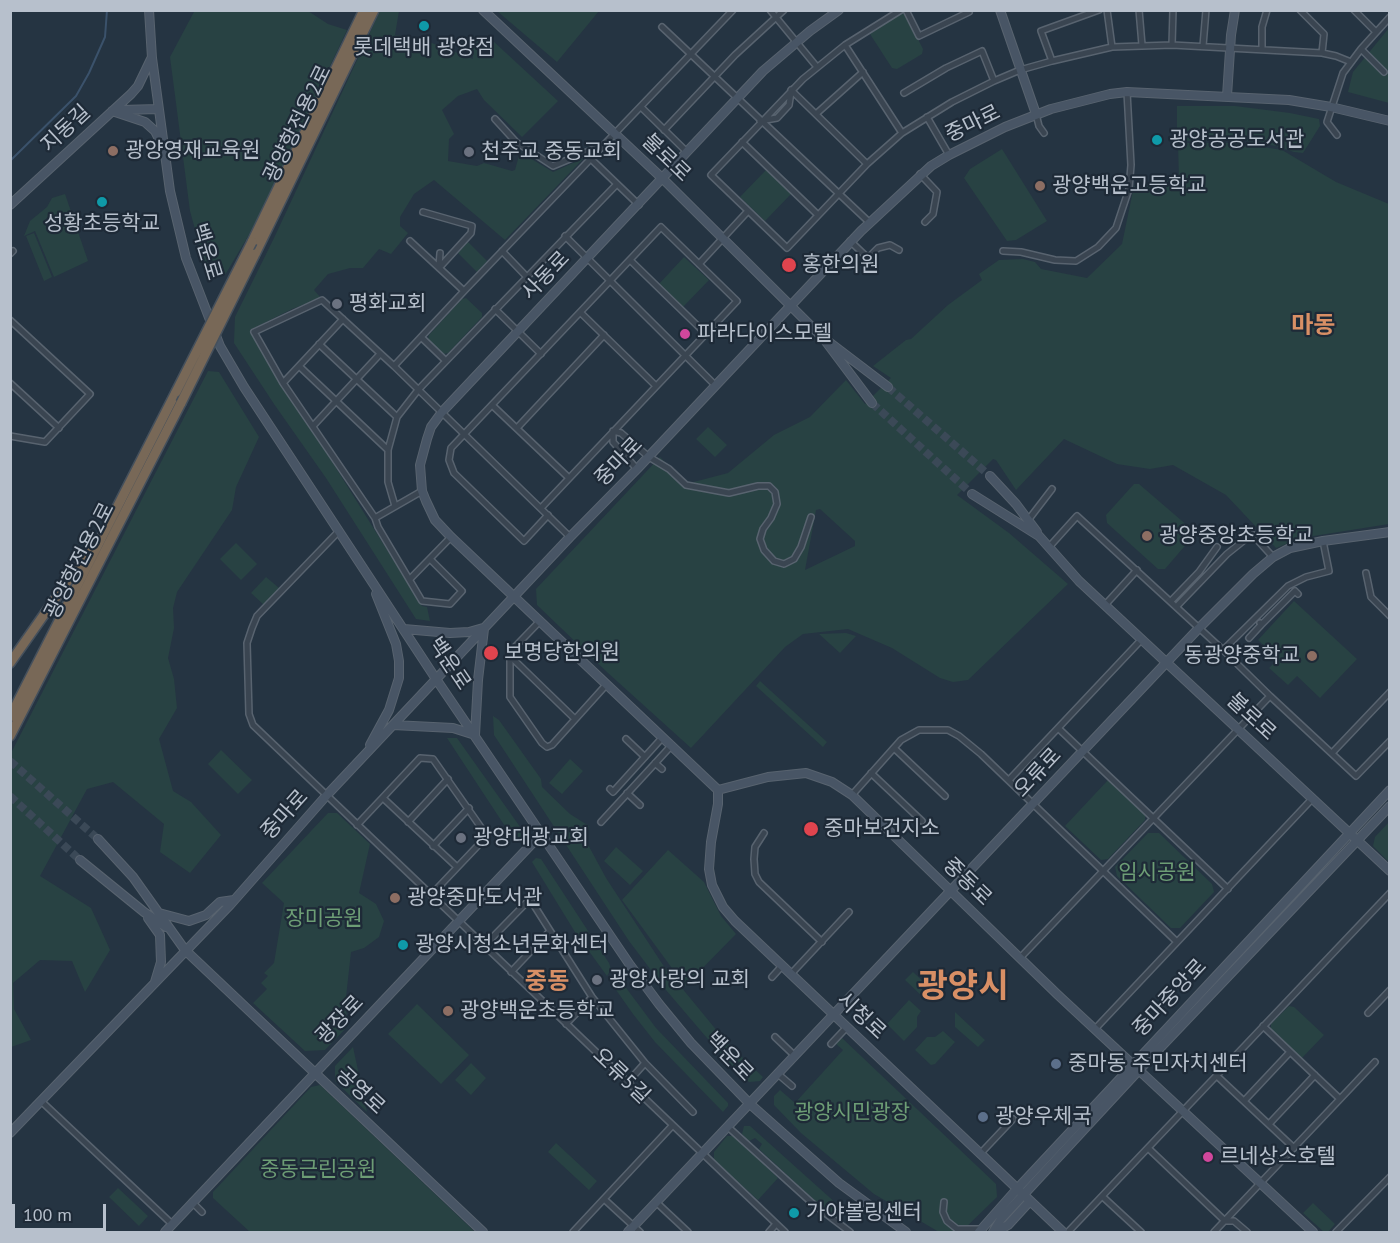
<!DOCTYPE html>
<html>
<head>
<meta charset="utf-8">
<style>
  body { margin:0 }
  #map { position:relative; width:1400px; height:1243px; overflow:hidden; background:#253442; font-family:"PT Sans",sans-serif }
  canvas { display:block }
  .frame { position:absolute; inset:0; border:12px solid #b7c0cc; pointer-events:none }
  .scale { position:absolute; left:12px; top:1204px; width:94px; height:27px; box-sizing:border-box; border:3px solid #b7c0cc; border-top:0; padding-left:8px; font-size:18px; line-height:21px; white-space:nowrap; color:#b7c0cc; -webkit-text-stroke:4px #1e2a37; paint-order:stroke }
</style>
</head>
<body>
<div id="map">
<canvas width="1400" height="1243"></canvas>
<div class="frame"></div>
<div class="scale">100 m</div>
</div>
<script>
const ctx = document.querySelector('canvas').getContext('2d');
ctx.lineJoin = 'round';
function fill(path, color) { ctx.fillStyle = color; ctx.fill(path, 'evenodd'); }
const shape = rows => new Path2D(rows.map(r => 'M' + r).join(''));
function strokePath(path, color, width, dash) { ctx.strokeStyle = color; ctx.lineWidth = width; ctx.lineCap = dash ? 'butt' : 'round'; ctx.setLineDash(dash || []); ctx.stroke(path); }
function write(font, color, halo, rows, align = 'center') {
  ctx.font = font + ' "PT Sans","Noto Sans KR",sans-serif'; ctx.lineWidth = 4.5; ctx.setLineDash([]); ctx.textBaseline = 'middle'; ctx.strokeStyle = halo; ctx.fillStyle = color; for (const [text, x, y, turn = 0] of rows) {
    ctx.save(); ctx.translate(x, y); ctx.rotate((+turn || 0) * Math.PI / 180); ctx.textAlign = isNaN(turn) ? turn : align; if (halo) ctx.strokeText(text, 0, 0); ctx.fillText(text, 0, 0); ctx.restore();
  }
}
fill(shape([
  [195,10,308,11,328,24,347,30,256,223,225,275,210,271,204,262,190,211,170,57],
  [380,11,399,11,395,35,419,38,473,59,472,48,482,36,492,40,558,101,522,137,484,100,477,89,458,96,442,110,454,134,449,139,448,161,477,166,484,163,512,171,515,170,520,152,553,172,584,158,505,240,434,180,414,194,400,217,400,226,408,233,391,254,379,249,363,268,350,268,328,274,314,290,321,298,292,309,250,330,422,606,427,607,430,621,416,619,326,478,274,404,234,343,235,317,274,238],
  [497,11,599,11,557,62],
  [901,14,905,14,923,49,922,54,897,69,892,68,870,34],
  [1389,28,1389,103,1348,92,1353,72],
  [1177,106,1235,106,1290,113,1319,119,1320,126,1303,153,1294,152,1276,146,1240,140,1177,141],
  [1178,143,1239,143,1282,150,1336,182,1389,204,1389,524,1301,538,1276,548,1226,495,1173,465,1150,469,1117,464,1064,439,1016,490,996,460,993,459,957,495,1009,533,1068,584,968,680,953,682,940,678,892,648,848,629,803,634,785,647,691,748,608,673,537,605,536,589,660,457,686,484,728,473,774,435,810,417,846,380,865,404,891,378,873,366,906,340,911,339,948,305,982,280,979,274,999,260,1023,259,1035,262,1041,269,1087,278,1122,244,1134,186,1179,179],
  [820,509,855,541,855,546,805,570,816,510],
  [1002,149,1047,221,1016,240,1007,241,964,178,970,169],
  [766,170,791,194,765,221,740,197],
  [65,194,88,261,54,277,35,231,24,236,30,221,47,207,52,198],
  [34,233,52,277,44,281,26,236],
  [468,242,487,261,477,272,458,253],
  [684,257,709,280,683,307,659,284],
  [466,298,482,313,482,317,448,353,444,354,428,339,429,335,462,299],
  [208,371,219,372,259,437,236,487,232,510,177,592,173,608,174,628,168,658,174,679,177,708,159,739,173,791,191,802,221,835,190,873,160,852,164,824,113,782,87,789,40,876,91,908,110,950,85,992,72,961,40,960,13,983,14,1009,31,1040,11,1047,11,753],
  [708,427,727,445,715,457,696,439],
  [1134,484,1139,484,1196,533,1165,569,1158,569,1107,523,1106,515],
  [236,543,257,564,241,580,220,559],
  [266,577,279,588,264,605,251,593],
  [1294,601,1357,659,1320,698,1297,676,1288,685,1269,668,1278,659,1258,640],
  [846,633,856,636,840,653,819,634],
  [760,681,827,742,823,747,756,686],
  [493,716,499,720,541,779,542,787,570,814,589,826,586,841,606,878,663,965,727,1043,763,1077,760,1081,749,1082,730,1065,666,990,629,941,494,735],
  [447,738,457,738,523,831,523,837,516,843],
  [221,750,252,780,238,794,208,764],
  [570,759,583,771,562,794,549,783],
  [1109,779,1145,813,1145,820,1108,859,1101,860,1065,826],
  [328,813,337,813,370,844,359,893,376,904,384,921,379,937,364,948,351,952,345,1006,349,1025,325,1050,305,1051,253,1003,267,989,261,983,268,976,264,973,274,963,284,903,262,883],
  [1389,822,1389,862,1373,846,1375,837],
  [1148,833,1159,833,1212,884,1214,892,1180,928,1171,928,1117,876,1115,867],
  [616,847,643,871,630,885,604,861],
  [668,850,704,882,721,916,736,934,685,986,622,900],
  [536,858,541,859,609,963,611,969,607,976,575,932,532,862],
  [913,972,942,999,926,1000,905,980],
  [621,981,656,1028,728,1103,728,1106,723,1112,655,1042,633,1014,614,987],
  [909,1000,921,1011,917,1017,917,1027,904,1041,887,1024],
  [417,1004,469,1055,441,1084,388,1034],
  [1289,1006,1294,1007,1324,1035,1301,1059,1271,1031,1271,1024],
  [955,1012,985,1040,978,1047,955,1027],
  [943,1031,955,1042,935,1064,931,1065,915,1050,927,1037,935,1037],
  [841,1037,996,1184,997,1197,961,1232,939,1232,874,1194,801,1133,774,1105,774,1096,780,1090,795,1103,843,1050,835,1043],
  [353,1047,365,1103,367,1112,335,1081,335,1066],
  [471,1063,486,1078,471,1095,455,1080],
  [320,1085,475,1232,250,1232,213,1198,213,1192,311,1087],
  [744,1126,750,1126,838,1205,839,1215,835,1219,759,1149,762,1144,755,1138,749,1141,742,1134],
  [727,1136,734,1136,778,1178,758,1200,714,1160,714,1152],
  [556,1143,597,1181,589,1190,548,1152],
  [118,1188,148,1216,139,1226,109,1197],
  [1313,1203,1335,1224,1328,1232,1324,1232,1303,1213]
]), '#284243');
strokePath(shape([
  [10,161,76,96,89,73,105,37,107,10]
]), '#3b526b', 2);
strokePath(shape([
  [888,387,990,476],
  [872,403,972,494],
  [10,761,98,839],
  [10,796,80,860]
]), '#3b4957', 8, [8, 4]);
const street = shape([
  [770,10,817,67],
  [901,10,845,45,803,79,711,175,787,248,867,164,902,133,952,102,994,81,1020,70,1052,61,1112,47,1172,45,1322,53,1336,56,1351,62],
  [906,10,919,36,969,12,968,10],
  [1107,10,1112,47],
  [1139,10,1142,45],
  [1300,10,1324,34,1322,53],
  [1354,10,1376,32],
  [662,27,869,222],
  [845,45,902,133],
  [1172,45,1173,10],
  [1203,46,1206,10],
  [1262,49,1262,27,1267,10],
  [1361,49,1384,72],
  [1052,61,1041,31,1099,10],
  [791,90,867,164],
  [904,93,946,68,982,51,994,81],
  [641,107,687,152],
  [816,114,863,72],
  [1036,114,1039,126,1044,133],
  [927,117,949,155],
  [495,119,516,142,553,166,601,146],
  [760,121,777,118,789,105,791,92],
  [664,130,735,55,784,10],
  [1337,135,1327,122,1343,73,1361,49,1390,17],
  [742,142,818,215],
  [591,159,639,205],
  [920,174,937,192,933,214,925,222],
  [423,212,472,226,471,233,439,268],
  [565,236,715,385],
  [410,241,464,291],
  [850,241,868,258,873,270],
  [502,251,526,276],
  [1003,251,1021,252,1055,260,1076,261,1098,247,1116,228,1129,189,1131,165,1127,92],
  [10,254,13,251],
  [868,258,878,248,890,245,899,250],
  [630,260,705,333],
  [699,264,748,211],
  [439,266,440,253],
  [495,309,541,354],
  [581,313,656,386],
  [10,320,90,394,45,442,10,436],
  [421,337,446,361],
  [319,344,397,417],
  [299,366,388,450],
  [394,366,465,290,733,10],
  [10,383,59,428],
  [283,383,343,319],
  [492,405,569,478],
  [313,426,380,354],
  [517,428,604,335],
  [637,469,613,442,613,431,621,433,649,457,669,469,686,485,729,493,758,486,769,486,775,492,777,504,771,518,763,529,760,539,764,550,774,561,784,564,794,559,801,547,811,517],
  [395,506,388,482,388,450,397,417,418,390,617,184],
  [541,508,737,301,661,227,451,448,449,460,454,473,524,541,548,515],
  [375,518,422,491],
  [1029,519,1052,489],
  [339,531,257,616,252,628,247,643,249,714,253,725,785,1232],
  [1050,546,1077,516,1223,650,1288,586,1306,577,1329,571,1323,541],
  [430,559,462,591,450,604,422,601,378,527,375,518,283,383,254,332,322,300,394,366,570,537],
  [1366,573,1371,597,1390,616],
  [410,579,451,537],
  [1171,601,1199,572,1217,547],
  [1105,605,1137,570],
  [1177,606,1227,554,1252,534,1273,557],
  [539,622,510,652,510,697,542,743,547,747,552,745,606,685],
  [1261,625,1295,591,1298,594],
  [1249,638,1261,625,1260,623],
  [510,656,575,719],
  [1270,696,1356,776,1390,741],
  [1058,728,1228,889],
  [626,739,645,757],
  [894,748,945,796],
  [1332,753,1390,692],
  [655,763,662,769],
  [871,773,922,821],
  [1009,780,1142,639],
  [610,789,613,792,662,738],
  [627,793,640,805],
  [852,795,901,740,919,730,948,730,959,736,981,754,1177,942],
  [383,798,457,867],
  [408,822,448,779],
  [601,822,671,746],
  [357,825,420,758,433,759,487,836,431,895],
  [764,833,755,847,754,859,755,874,759,882,822,942],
  [433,846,469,808],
  [484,946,530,899,592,997,645,1063,693,1112],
  [1020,958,1270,696,1223,650],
  [511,972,549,932],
  [791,974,849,912],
  [772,977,782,966],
  [1368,1013,1390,990],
  [566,1024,592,997],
  [1095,1029,1312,799],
  [775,1037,795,1056],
  [831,1044,847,1027],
  [778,1074,792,1086],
  [1217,1076,1294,1148],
  [627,1083,645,1063],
  [1340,1099,1375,1062],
  [41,1101,172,1224],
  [1244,1101,1290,1052],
  [1269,1124,1315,1075],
  [728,1127,812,1203,850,1232],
  [1148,1148,1225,1221,1234,1221,1247,1232],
  [980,1154,1013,1119],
  [1103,1197,1141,1232],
  [604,1199,640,1232],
  [192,1202,202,1212],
  [656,1202,688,1232],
  [944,1202,943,1212,947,1221,957,1229,983,1229],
  [573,1232,672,1126],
  [769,1232,776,1224],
  [1068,1232,1390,893],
  [1214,1232,1340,1099,1263,1026],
  [1336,1232,1390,1177]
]);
const secondary = shape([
  [149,10,152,58,170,191,186,258,220,346,244,387,436,679,630,965,659,1004,691,1043,750,1104,839,1183,906,1232],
  [483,10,663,179,821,336,888,387],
  [839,10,810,31,763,71,442,412,431,427,427,439,420,465,422,491,426,501,435,520,451,537,718,790,768,777,806,773,832,782,852,795,1058,995,1313,1232],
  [1000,10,1036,114],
  [1227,96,1231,35,1235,10],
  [121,110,158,109],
  [112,111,145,122,155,131,161,143],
  [10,205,131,94,138,86,151,59],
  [824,339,872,403],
  [990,476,1016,504,1037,532],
  [972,494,1039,536,1079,581,1390,871],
  [404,629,450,633,469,632,483,628],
  [393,725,453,728,475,735],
  [475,735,478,680,484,629],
  [370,745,389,710,399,678,399,661,396,644,376,594],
  [718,790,718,804,711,842,709,869,712,885,723,907,735,921,1063,1232],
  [98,839,133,877,185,950,483,1232],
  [80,860,144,912,166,927],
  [159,913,189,921,206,915,220,902,234,900],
  [148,918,160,935,161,962,155,982],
  [10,1133,230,905,326,796,570,537,637,469,861,231,931,166,949,155,1005,127,1051,109,1110,94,1127,92,1289,100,1331,107,1390,121],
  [165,1232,542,833],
  [628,1232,1199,628,1253,574,1273,557,1290,548,1323,541,1390,532],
  [979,1232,1017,1189,1390,790],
  [993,1232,1001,1219,1139,1070,1390,806],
  [996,1232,1008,1225,1030,1201]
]);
const highway = shape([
  [252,242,364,10],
  [255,254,374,10],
  [10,663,93,545],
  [10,717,176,392],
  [10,736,181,403]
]);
strokePath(street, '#58636f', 8);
strokePath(secondary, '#58636f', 10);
strokePath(highway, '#45505c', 12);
strokePath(street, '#3a4551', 5);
strokePath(secondary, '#485565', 8);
strokePath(highway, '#786857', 9);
const highwayBridge = shape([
  [176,392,252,242],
  [181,403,255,254]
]);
strokePath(highwayBridge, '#45505c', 12, []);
strokePath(highwayBridge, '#786857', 9);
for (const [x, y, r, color] of [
  [424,26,6,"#0f9aa8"],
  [1157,140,6,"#0f9aa8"],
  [113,151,6,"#8d6e63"],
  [469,152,6,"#6b7280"],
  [1040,186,6,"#8d6e63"],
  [102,202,6,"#0f9aa8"],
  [789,265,8,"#e0444e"],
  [337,304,6,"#6b7280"],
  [685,334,6,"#d1479c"],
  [1147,536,6,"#8d6e63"],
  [491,653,8,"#e0444e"],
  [1312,656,6,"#8d6e63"],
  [811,829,8,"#e0444e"],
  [461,838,6,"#6b7280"],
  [395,898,6,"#8d6e63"],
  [403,945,6,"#0f9aa8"],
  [597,980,6,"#6b7280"],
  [448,1011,6,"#8d6e63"],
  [1056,1064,6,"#5c6f8a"],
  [983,1117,6,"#5c6f8a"],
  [1208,1157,6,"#d1479c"],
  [794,1213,6,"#0f9aa8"]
]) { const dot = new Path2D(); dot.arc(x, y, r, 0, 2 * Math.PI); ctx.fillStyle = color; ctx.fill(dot); strokePath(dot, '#1e2a37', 2); }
write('21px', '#b7c0cc', '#1e2a37', [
  ["롯데택배 광양점",424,48,"center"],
  ["광양공공도서관",1169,140],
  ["광양영재교육원",125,151],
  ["천주교 중동교회",481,152],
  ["광양백운고등학교",1052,186],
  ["성황초등학교",102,224,"center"],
  ["홍한의원",802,265],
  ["평화교회",349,304],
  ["파라다이스모텔",697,334],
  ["광양중앙초등학교",1159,536],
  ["보명당한의원",504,653],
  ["동광양중학교",1300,656,"right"],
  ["중마보건지소",824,829],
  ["광양대광교회",473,838],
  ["광양중마도서관",407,898],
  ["광양시청소년문화센터",415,945],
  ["광양사랑의 교회",609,980],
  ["광양백운초등학교",460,1011],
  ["중마동 주민자치센터",1068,1064],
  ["광양우체국",995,1117],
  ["르네상스호텔",1220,1157],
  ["가야볼링센터",806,1213]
], 'left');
write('21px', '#b7c0cc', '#1e2a37', [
  ["광양항전용2로",298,124,-64],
  ["중마로",973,124,-26],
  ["지동길",66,129,-43],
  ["불로로",666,158,44],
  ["백운로",206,252,73],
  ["사동로",546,276,-46],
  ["중마로",619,462,-46],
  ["광양항전용2로",80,561,-63],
  ["백운로",449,664,56],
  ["불로로",1251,717,43],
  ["오류로",1038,773,-47],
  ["중마로",285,815,-48],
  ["중동로",967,882,44],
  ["중마중앙로",1170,998,-47],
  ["시청로",861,1016,43],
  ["광장로",340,1020,-46],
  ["백운로",729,1057,46],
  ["오류5길",621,1076,44],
  ["공영로",360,1091,43]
]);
write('21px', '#6d9d75', '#1e2a37', [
  ["임시공원",1157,873],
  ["장미공원",324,919],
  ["광양시민광장",852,1113],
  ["중동근린공원",318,1170]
]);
write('bold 24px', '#d88f65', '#1e2a37', [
  ["마동",1313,326],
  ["중동",547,982]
]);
write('bold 33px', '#d88f65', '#1e2a37', [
  ["광양시",963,988]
]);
</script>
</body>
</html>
